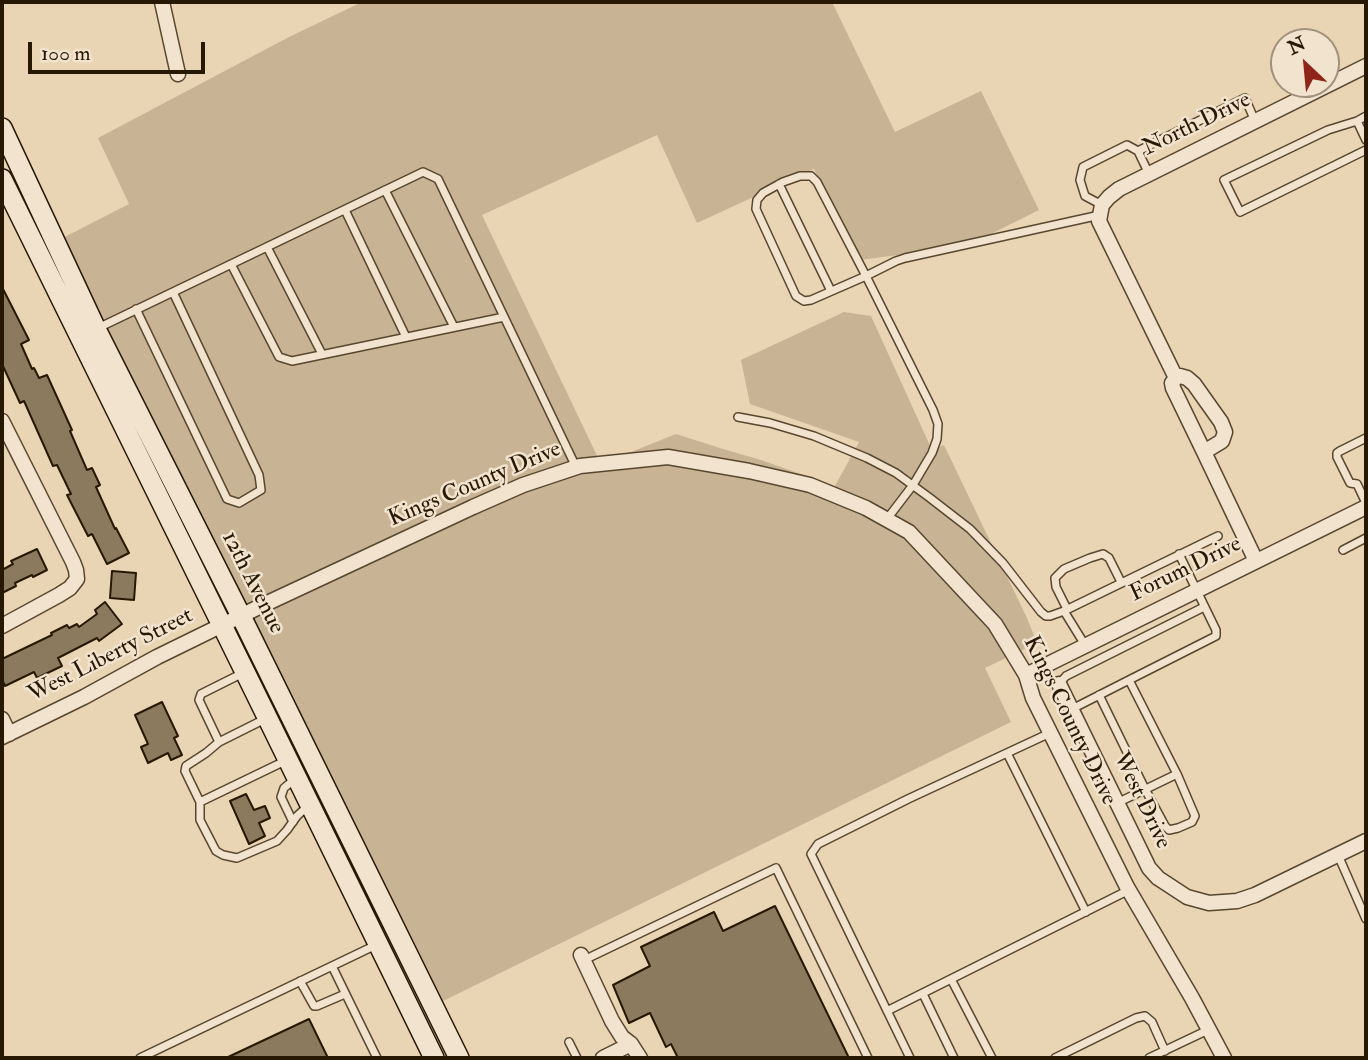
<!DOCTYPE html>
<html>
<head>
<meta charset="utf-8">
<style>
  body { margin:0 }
  #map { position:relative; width:1368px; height:1060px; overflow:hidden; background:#e9d4b3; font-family:"IM FELL Double Pica",serif }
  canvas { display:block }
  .frame { position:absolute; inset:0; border:4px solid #271803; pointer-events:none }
  .north { position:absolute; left:1270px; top:28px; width:70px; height:70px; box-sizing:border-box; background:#f1e3ce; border:2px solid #a0927d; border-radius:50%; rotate:334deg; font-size:19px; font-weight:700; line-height:28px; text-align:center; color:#271803 }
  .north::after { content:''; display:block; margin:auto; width:24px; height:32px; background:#8f2418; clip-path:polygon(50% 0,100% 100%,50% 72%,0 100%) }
  .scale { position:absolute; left:28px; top:42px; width:177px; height:32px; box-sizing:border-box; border:4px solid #271803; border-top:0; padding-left:9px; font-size:21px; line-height:24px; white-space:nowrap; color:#271803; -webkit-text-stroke:5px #f1e3ce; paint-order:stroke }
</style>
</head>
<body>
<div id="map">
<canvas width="1368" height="1060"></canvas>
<div class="frame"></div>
<div class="north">N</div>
<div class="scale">100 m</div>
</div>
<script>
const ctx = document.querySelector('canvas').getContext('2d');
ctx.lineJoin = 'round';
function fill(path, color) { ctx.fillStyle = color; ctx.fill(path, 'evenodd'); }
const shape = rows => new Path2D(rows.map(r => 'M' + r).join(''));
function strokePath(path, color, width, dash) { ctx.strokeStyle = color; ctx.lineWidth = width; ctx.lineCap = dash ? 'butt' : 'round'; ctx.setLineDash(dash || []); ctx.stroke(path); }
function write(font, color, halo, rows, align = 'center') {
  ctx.font = font + ' "IM FELL Double Pica",serif'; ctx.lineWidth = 5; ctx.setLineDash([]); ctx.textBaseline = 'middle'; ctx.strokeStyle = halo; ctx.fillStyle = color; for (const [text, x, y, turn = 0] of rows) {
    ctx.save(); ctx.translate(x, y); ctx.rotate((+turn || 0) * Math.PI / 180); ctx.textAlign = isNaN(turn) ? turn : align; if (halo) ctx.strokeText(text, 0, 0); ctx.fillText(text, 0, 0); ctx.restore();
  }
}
fill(shape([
  [362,2,832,2,895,132,981,91,1039,210,967,246,860,260,814,169,697,223,657,135,482,215,601,464,676,434,723,449,761,460,835,486,859,442,750,404,741,360,844,312,871,316,932,450,944,445,1027,618,1037,643,985,668,1011,722,437,1004,224,617,49,245,129,204,98,138,289,37]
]), '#c8b495');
const building = shape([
  [2,287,29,340,21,344,32,369,34,368,39,378,47,375,72,430,70,431,87,470,92,468,100,485,96,487,115,529,116,528,129,553,107,564,92,534,88,536,67,495,71,494,57,465,53,466,24,401,20,403,2,364,2,287],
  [37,549,47,570,33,577,32,575,15,583,16,586,2,593,2,570,13,564,11,561,37,549],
  [112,571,136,573,134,600,110,598,112,571],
  [105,602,122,624,99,641,97,638,58,658,62,666,37,678,34,672,5,686,2,679,2,659,52,635,51,633,67,625,69,628,77,624,79,627,97,614,95,610,105,602],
  [162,702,178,736,174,738,182,755,171,760,168,753,148,763,141,747,148,744,135,715,162,702],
  [246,794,254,810,265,806,270,818,259,823,265,836,249,844,230,801,246,794],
  [775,906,849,1058,678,1058,671,1044,666,1047,650,1013,629,1023,613,985,650,966,641,947,714,912,723,931,775,906],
  [309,1019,328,1058,226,1058,309,1019]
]);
fill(building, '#8c7a5f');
strokePath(building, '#271803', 2);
const service = shape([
  [1366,116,1357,121,1328,130,1224,180,1240,212,1366,150],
  [1357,121,1366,140],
  [1138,151,1245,98,1255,121],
  [779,184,831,291],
  [385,190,454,327],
  [1102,205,1085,196,1080,180,1083,167,1127,145,1138,151,1149,174],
  [345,210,406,337],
  [267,247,322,354],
  [231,264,279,357,292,361,504,317],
  [136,309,227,499,239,503,261,490,259,475,173,292],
  [96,329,423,172,438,179,576,467],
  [738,417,770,423,814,436,867,458,896,473,930,498,970,529,1003,563,1041,612,1046,616,1050,616,1064,611,1085,645],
  [1366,438,1340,451,1337,453,1337,457,1350,483,1357,484,1366,503],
  [887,519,913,485,932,453,937,439,938,424,933,410,866,276,817,182,811,176,800,176,783,182,763,193,757,200,756,209,796,296,804,301,811,300,866,276,896,261,905,258,1100,215],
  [1343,550,1366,538],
  [1067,609,1056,587,1055,578,1064,569,1090,558,1103,554,1109,558,1121,582],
  [1064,611,1218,536],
  [245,672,201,694,199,700,219,742,265,719],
  [1059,684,1066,676,1204,607],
  [1099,695,1145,789,1165,826,1169,830,1178,828,1192,822,1195,816,1177,774],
  [1070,710,1129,680],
  [219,742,206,753,186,766,185,771,200,802,287,760],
  [1007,753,1086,912],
  [200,802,200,820,216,851,223,855,237,858,277,841,287,830,297,816,309,805],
  [1117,803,1177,774,1129,680,1216,636,1216,630,1179,554],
  [293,822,281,797,284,788,295,779],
  [1338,855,1366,919],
  [584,960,776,868,868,1058],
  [332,966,377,1058],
  [951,979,992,1058],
  [300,981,314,1006,317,1006,345,994],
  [923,994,954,1058],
  [887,1011,1129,890],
  [569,1042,577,1058],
  [140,1058,376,945],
  [910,1058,811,854,818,844,908,799,1050,733],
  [1055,1058,1136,1018,1145,1016,1152,1022,1165,1051],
  [1149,1058,1208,1030]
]);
const minor = shape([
  [162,2,178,74],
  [1180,376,1187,378,1194,384,1221,422,1225,432,1222,441,1204,452,1173,388,1172,383,1176,378,1180,376],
  [1176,378,1099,221,1102,205,1109,197,1119,189,1366,66],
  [2,421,73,562,76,570,77,579,70,588,59,595,2,626],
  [1204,452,1256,561],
  [1026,675,1366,507],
  [1059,684,1149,868,1158,878,1187,897,1209,903,1237,901,1255,895,1366,841],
  [2,719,9,734],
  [2,737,84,697,157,657,261,606,473,507,523,485,580,466,668,457,749,471,810,485,866,508,909,532,995,624,1026,675,1033,698,1127,887,1192,998,1224,1058],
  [581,955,612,1021,622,1037,631,1044,640,1058],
  [603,1058,631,1044]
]);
const secondary = shape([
  [2,128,96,329,241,616,459,1058],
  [2,179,245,672,434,1058]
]);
strokePath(service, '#58472f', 10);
strokePath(minor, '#58472f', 17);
strokePath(secondary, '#271803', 22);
strokePath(service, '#f1e3ce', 7);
strokePath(minor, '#f1e3ce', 14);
strokePath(secondary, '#f1e3ce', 19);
write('23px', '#271803', '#f1e3ce', [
  ["North Drive",1197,125,-26],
  ["Kings County Drive",475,485,-23],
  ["Forum Drive",1186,570,-26],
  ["12th Avenue",252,583,63],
  ["West Liberty Street",111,656,-27],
  ["Kings County Drive",1069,721,64],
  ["West Drive",1141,801,64]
]);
</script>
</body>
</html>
